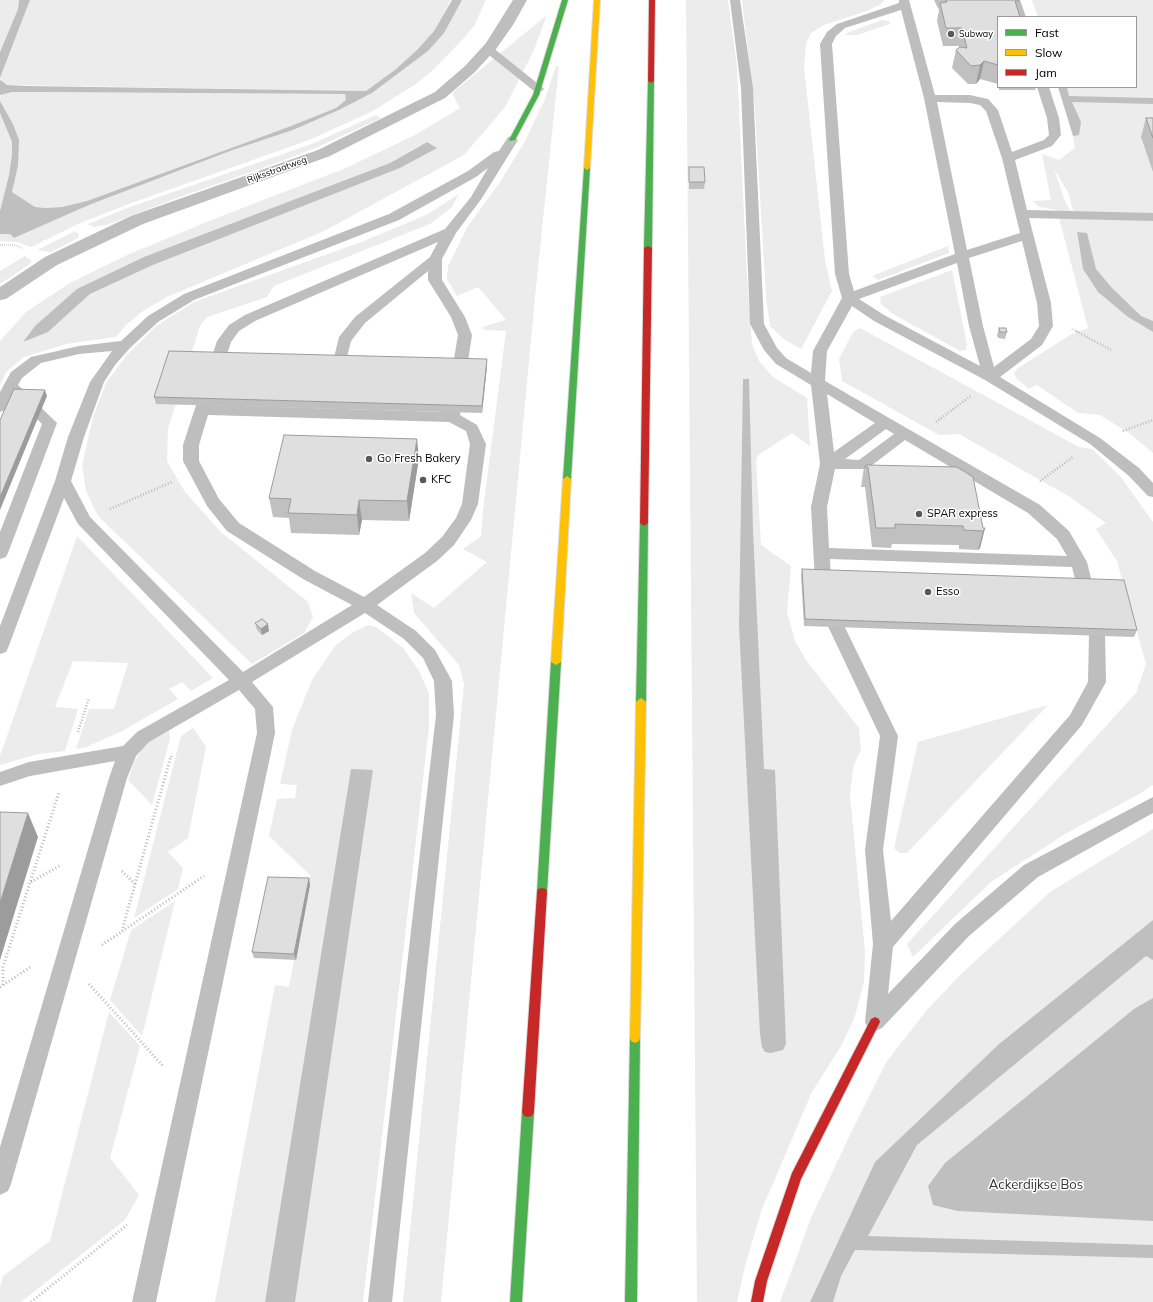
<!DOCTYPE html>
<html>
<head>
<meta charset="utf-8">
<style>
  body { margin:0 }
  #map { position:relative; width:1153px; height:1302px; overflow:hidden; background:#fff; font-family:Mulish,sans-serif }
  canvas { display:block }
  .legend { position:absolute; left:997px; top:16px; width:140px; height:72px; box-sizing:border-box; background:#fff; border:1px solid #999; margin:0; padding:5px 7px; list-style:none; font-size:12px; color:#000 }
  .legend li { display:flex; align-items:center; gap:8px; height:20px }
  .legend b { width:20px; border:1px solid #999 }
</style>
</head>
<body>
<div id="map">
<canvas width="1153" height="1302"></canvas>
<ul class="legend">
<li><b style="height:5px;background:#4caf50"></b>Fast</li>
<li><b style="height:5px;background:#ffc107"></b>Slow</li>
<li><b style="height:5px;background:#c62828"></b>Jam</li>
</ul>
</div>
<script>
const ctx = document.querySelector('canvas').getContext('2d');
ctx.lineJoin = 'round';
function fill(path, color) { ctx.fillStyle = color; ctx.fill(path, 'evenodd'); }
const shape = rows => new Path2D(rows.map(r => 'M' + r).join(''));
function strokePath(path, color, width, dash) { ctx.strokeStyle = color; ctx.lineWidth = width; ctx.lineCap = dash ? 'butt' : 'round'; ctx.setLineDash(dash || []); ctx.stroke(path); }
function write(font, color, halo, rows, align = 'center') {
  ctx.font = font + ' Mulish,sans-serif'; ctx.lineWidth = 3; ctx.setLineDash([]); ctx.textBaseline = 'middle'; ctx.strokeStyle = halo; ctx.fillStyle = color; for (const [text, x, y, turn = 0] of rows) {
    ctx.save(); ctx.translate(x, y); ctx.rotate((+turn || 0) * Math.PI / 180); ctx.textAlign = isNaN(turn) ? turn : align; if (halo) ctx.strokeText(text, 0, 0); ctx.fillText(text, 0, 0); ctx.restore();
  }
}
fill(shape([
  [0,0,19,0,18,9,0,52],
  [30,0,451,0,434,31,417,50,396,69,366,91,7,85,2,83,0,78],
  [462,0,486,0,474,26,464,38,432,71,416,84,371,112,309,140,126,205,78,224,31,247,17,242,0,241,0,234,10,234,14,238,89,205,230,151,293,130,339,110,372,93,428,51,455,12],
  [686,0,728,0,737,66,747,277,752,344,759,361,773,377,807,398,810,446,792,433,758,455,756,460,761,545,791,566,787,612,795,641,806,660,859,728,861,749,853,767,850,795,865,952,864,982,854,1019,841,1046,812,1092,762,1209,745,1266,737,1302,697,1302],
  [742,0,885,0,881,4,867,11,824,25,811,33,806,44,804,67,825,260,832,291,801,349,785,340,770,326,766,297,755,111],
  [1032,0,1153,0,1153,327,1103,289,1080,233,1077,233,1083,269,1128,317,1153,332,1153,453,1129,433,1100,415,1078,413,1037,385,1029,389,1017,379,1014,373,1018,368,1072,334,1088,328,1057,210,1039,207,1032,201,1051,200,1042,154,1059,160,1075,148,1073,136,1075,135,1063,87,1136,87,1136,17,1038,17],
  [1054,169,1068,192,1074,214,1066,204],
  [547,15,534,50,505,107,464,155,324,231,167,297,143,311,126,325,116,337,66,344,24,357,6,372,0,385,0,341,26,312,70,283,127,255,209,221,346,168,417,134,460,108,452,93],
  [426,142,436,148,400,168,153,265,90,294,48,332,77,289,289,202,390,163],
  [882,20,889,21,890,24,857,35,845,35,849,32],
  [556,66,559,66,535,297,441,1302,403,1302,464,684,459,665,414,613,411,593,434,608,487,562,463,549,481,536,483,510,506,331,484,330,482,327,506,320,478,287,457,296,447,279,448,266,468,226,500,182,524,143,545,99],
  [12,92,345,94,347,100,336,108,291,126,87,201,62,207,46,208,35,207,12,192,18,166,13,124,0,101,1,93],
  [0,113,12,142,12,154,9,175,0,211],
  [376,115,381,118,318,147,279,162,169,201,107,225,94,227,88,224,127,208,312,144],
  [459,194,452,207,430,224,274,286,267,297,207,317,200,326,168,429,167,461,185,492,221,532,308,602,313,617,304,633,252,664,98,516,86,491,82,465,93,417,106,383,126,356,156,326,194,302,364,241,426,215],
  [75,231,79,234,78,238,63,246,51,252,37,250],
  [948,246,949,253,878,280,872,276],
  [25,256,32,261,30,264,0,284,0,271],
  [952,270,967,344,966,350,960,351,893,314,881,304,880,297],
  [860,328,1079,447,1092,449,1120,476,1153,522,1153,785,1141,793,1065,834,991,882,913,957,907,944,1136,693,1146,664,1117,561,1096,529,1106,523,1070,497,959,434,939,435,842,381,839,359,853,332],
  [77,536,213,678,191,691,182,682,169,689,178,699,122,731,84,748,76,749,89,709,114,709,128,663,73,661,55,707,78,709,65,751,38,754,0,765,0,756],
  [368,625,376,627,403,648,419,671,429,693,429,727,363,1302,215,1302,275,985,289,987,310,875,269,836,277,799,295,798,297,785,280,784,292,730,312,680,335,646,353,632],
  [1048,705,907,853,900,853,894,848,918,742],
  [193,728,206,747,188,838,168,852,183,868,178,889,134,918,181,736],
  [169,731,170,739,152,805,128,780,134,762,142,749,153,738],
  [1153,829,1153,920,999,1044,875,1162,810,1302,780,1302,811,1218,847,1141,887,1061,927,1010,959,976,1050,892],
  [175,901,142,1036,110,1000,131,930],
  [1153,934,1153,1302,828,1302,885,1176,946,1107],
  [109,1012,140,1046,110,1158,139,1195,125,1220,21,1302,0,1302,0,1287,3,1276,50,1241]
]), '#ececec');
fill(shape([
  [19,0,30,0,0,78,0,52,18,9],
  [452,0,462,0,444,33,428,51,372,93,339,110,293,130,230,151,89,205,14,238,10,234,0,234,0,211,9,175,12,154,12,142,0,113,0,101,13,124,19,140,18,166,12,192,35,207,46,208,62,207,87,201,291,126,336,108,346,100,345,94,34,92,12,92,0,95,0,80,7,85,28,86,366,91,396,69,417,50,434,31],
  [1058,87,1067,87,1069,96,1153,98,1153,104,1072,102,1081,122,1079,135,1073,136],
  [427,142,437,148,400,168,153,265,90,294,48,332,23,342,35,326,77,289,144,257,390,163],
  [1077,232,1087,233,1096,269,1112,288,1141,316,1153,321,1153,332,1128,317,1098,292,1083,269],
  [743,379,749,379,753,530,764,769,775,770,786,1044,783,1050,771,1053,765,1052,762,1047,760,1034,739,625],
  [351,769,373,770,295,1302,265,1302],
  [1153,920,1153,960,1146,956,917,1145,868,1236,1153,1245,1153,1258,855,1250,841,1276,833,1302,810,1302,875,1162,999,1044],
  [1153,998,1153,1221,958,1211,933,1205,928,1186,945,1163,1134,1009]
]), '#bfbfbf');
const fast = shape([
  [562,0,568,0,539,95,515,140,510,141,509,140,533,95,562,0],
  [651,79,654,81,652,248,648,250,644,248,648,81,651,79],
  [587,166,590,168,571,479,567,482,563,479,584,168,587,166],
  [644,520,648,523,646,702,644,704,641,706,638,704,636,702,640,523,644,520],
  [556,659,561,662,547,892,546,895,542,896,538,895,537,892,551,662,556,659],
  [635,1033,639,1035,640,1038,637,1302,625,1302,630,1038,631,1035,635,1033],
  [528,1107,532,1108,534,1112,522,1302,510,1302,522,1112,524,1108,528,1107]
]);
const slow = shape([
  [594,0,600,0,590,168,587,170,584,168,594,0],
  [567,476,571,479,561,662,556,665,551,662,563,479,567,476],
  [641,698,644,700,646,702,640,1038,639,1041,635,1043,631,1041,630,1038,636,702,638,700,641,698]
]);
const jam = shape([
  [649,0,655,0,654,81,651,83,648,81,649,0],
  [648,246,652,248,648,523,644,526,640,523,644,248,648,246],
  [542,888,546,889,547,892,534,1112,532,1116,528,1117,524,1116,522,1112,537,892,538,889,542,888],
  [875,1017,879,1019,880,1022,801,1179,767,1281,763,1302,751,1302,755,1281,792,1173,871,1019,875,1017]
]);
strokePath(fast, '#dbdbdb', 2);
strokePath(slow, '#dbdbdb', 2);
strokePath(jam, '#dbdbdb', 2);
strokePath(shape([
  [0,245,15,245,22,248],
  [1072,329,1078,332]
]), '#b9b9b9', 2, [0.5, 1.5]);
strokePath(shape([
  [1076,331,1111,350],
  [936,422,972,395],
  [1123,431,1153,420],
  [1040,481,1073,457],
  [110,509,172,482],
  [78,732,89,698],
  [171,757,172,754]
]), '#b9b9b9', 2.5, [1, 2]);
strokePath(shape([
  [122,871,135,884,122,931],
  [31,882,61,865],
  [135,884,171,756],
  [102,945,204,876],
  [89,984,163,1066],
  [3,985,3,967,59,792],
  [0,987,32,966],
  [31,1302,127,1225]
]), '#b9b9b9', 3, [1, 2.5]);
fill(shape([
  [730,0,740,0,753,88,764,324,777,348,786,358,811,373,813,351,842,298,835,274,820,44,827,32,837,24,899,3,899,0,909,0,935,95,970,95,988,99,998,110,1012,152,1044,140,1049,135,1047,118,1037,87,1049,87,1059,118,1061,135,1052,146,1015,160,1027,210,1153,213,1153,221,1029,218,1051,303,1053,326,1042,345,1000,377,1100,438,1139,468,1153,483,1153,497,1148,496,1129,476,1090,444,985,380,874,321,852,306,827,351,825,381,1040,505,1069,531,1087,562,1105,635,1106,682,1082,725,893,947,888,994,955,924,1024,865,1153,797,1153,813,1038,877,969,936,882,1028,875,1031,868,1028,865,1022,873,944,865,850,880,736,816,601,811,507,820,464,811,385,776,364,764,350,750,324,741,88,730,0],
  [901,10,924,98,955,254,854,291,849,274,832,44,836,36,845,28,901,10],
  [937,102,970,103,980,105,986,111,1002,158,1020,233,967,250,937,102],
  [1022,241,1037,303,1039,326,1031,339,994,367,983,326,969,258,1022,241],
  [957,263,969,326,980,366,884,315,859,299,957,263],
  [827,394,875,423,834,452,827,394],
  [886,429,894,434,859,460,845,459,886,429],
  [905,440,1028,513,1057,539,1067,556,829,548,827,507,835,469,867,469,905,440],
  [830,559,1072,567,1089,635,1088,682,1070,715,891,921,883,850,898,736,832,601,830,559],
  [1010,0,1020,0,1026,17,1014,17,1010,0],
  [488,46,492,47,542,87,544,89,542,91,534,91,484,51,482,49,488,46],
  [512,136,518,140,482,198,456,233,442,259,442,280,465,317,472,335,460,415,477,425,486,444,478,504,471,520,454,545,437,561,377,605,416,631,435,650,452,681,454,715,392,1302,368,1302,436,715,434,681,423,658,404,639,365,613,252,682,273,707,275,733,156,1302,132,1302,257,733,255,709,239,690,149,742,136,756,127,778,11,1184,8,1191,0,1195,0,1147,109,778,115,761,30,776,0,786,0,772,29,762,123,746,137,732,229,680,78,524,64,498,8,648,6,652,0,654,0,626,55,481,68,437,90,382,112,351,79,354,41,363,22,378,18,385,57,423,8,553,6,557,0,559,0,532,42,424,13,396,5,410,0,412,0,392,11,372,31,357,79,346,121,341,148,316,184,294,389,214,468,171,494,152,499,151,508,137,512,136],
  [488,168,471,197,445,229,245,315,229,325,217,341,183,445,183,461,207,506,227,531,303,579,352,605,243,672,90,517,71,481,84,437,104,382,115,365,130,348,158,322,194,300,399,220,476,177,488,168],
  [438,242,430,257,355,317,339,337,329,378,331,381,341,381,351,341,365,323,428,271,428,280,451,317,458,335,445,412,211,405,231,342,239,331,255,321,438,242],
  [208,415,449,422,466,431,470,444,462,504,456,518,442,537,425,553,364,597,315,571,239,523,219,499,199,461,199,445,208,415]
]), '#bebebe');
fill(shape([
  [513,0,527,0,513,25,496,49,475,72,445,98,330,156,143,224,57,265,6,299,0,300,0,287,45,257,131,216,318,150,435,92,465,66,486,43,513,0]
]), '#bebebe');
fill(fast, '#4caf50');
fill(slow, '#ffc107');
fill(jam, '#c62828');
fill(shape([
  [934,0,1018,0,1019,1,1017,8,998,17,998,84,980,79,976,84,968,84,952,68,956,50,959,48,959,46,943,46,937,21,939,10],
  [999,87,1036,87,1035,90,999,90],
  [1146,118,1153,118,1153,172,1141,137],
  [689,167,705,182,704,189,689,189],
  [999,328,1007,332,1005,339,998,338,997,335],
  [487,359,487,366,482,413,156,404,154,397],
  [419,458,409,521,362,520,359,535,291,533,289,518,273,517,269,498],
  [867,465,983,528,985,528,980,548,978,550,959,549,959,545,892,544,891,548,872,547,865,487,861,487,864,467],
  [802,569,1137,630,1134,637,804,626,801,576],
  [255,623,269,631,262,635,257,630],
  [309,878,310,885,296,960,254,958,252,952]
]), '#c0c0c0');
fill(shape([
  [984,61,980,79,976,84,980,65],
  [487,359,487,366,482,413,482,406],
  [45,390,47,396,0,510,0,497],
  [417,439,419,458,409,521,407,501],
  [359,500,362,520,359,535,357,515],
  [985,528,980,548,978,550,983,531],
  [268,624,269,631,262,635,261,629],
  [28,813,38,837,0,960,0,903],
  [309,878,310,885,296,960,294,954]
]), '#9c9c9c');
const building = shape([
  [946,0,1018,0,1019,1,1015,1,1020,17,998,17,998,65,984,61,980,65,971,66,956,50,960,47,967,48,962,28,946,28,940,3,947,2,946,0],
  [1146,118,1153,118,1153,138,1146,118],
  [689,167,704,167,705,182,689,182,689,167],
  [999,328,1006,328,1007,332,1000,332,999,328],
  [169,351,487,359,482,406,154,397,169,351],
  [14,389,45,390,0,497,0,420,14,389],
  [284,435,417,439,407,501,359,500,357,515,288,513,291,499,269,498,284,435],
  [867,465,957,467,973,477,983,528,985,528,983,531,964,530,963,526,895,524,895,528,876,528,868,467,864,467,867,465],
  [802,569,1124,580,1137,630,805,619,802,569],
  [262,619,268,624,261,629,255,623,262,619],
  [0,812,28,813,0,903,0,812],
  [268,877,309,878,294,954,252,952,268,877]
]);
fill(building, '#dfdfdf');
strokePath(building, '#9c9c9c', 1);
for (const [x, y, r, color] of [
  [951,34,4,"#595959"],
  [369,459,4,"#595959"],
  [423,480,4,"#595959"],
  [919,514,4,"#595959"],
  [928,592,4,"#595959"]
]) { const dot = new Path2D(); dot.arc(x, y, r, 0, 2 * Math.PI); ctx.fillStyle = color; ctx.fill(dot); strokePath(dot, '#fff', 1.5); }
write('9px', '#000', '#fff', [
  ["Subway",959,34]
], 'left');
write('9px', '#000', '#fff', [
  ["Rijksstraatweg",277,170,-20]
]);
write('11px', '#000', '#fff', [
  ["Go Fresh Bakery",377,459],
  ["KFC",431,480],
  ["SPAR express",927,514],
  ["Esso",936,592]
], 'left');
write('13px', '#333', '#fff', [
  ["Ackerdijkse Bos",1036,1185]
]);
</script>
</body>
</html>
